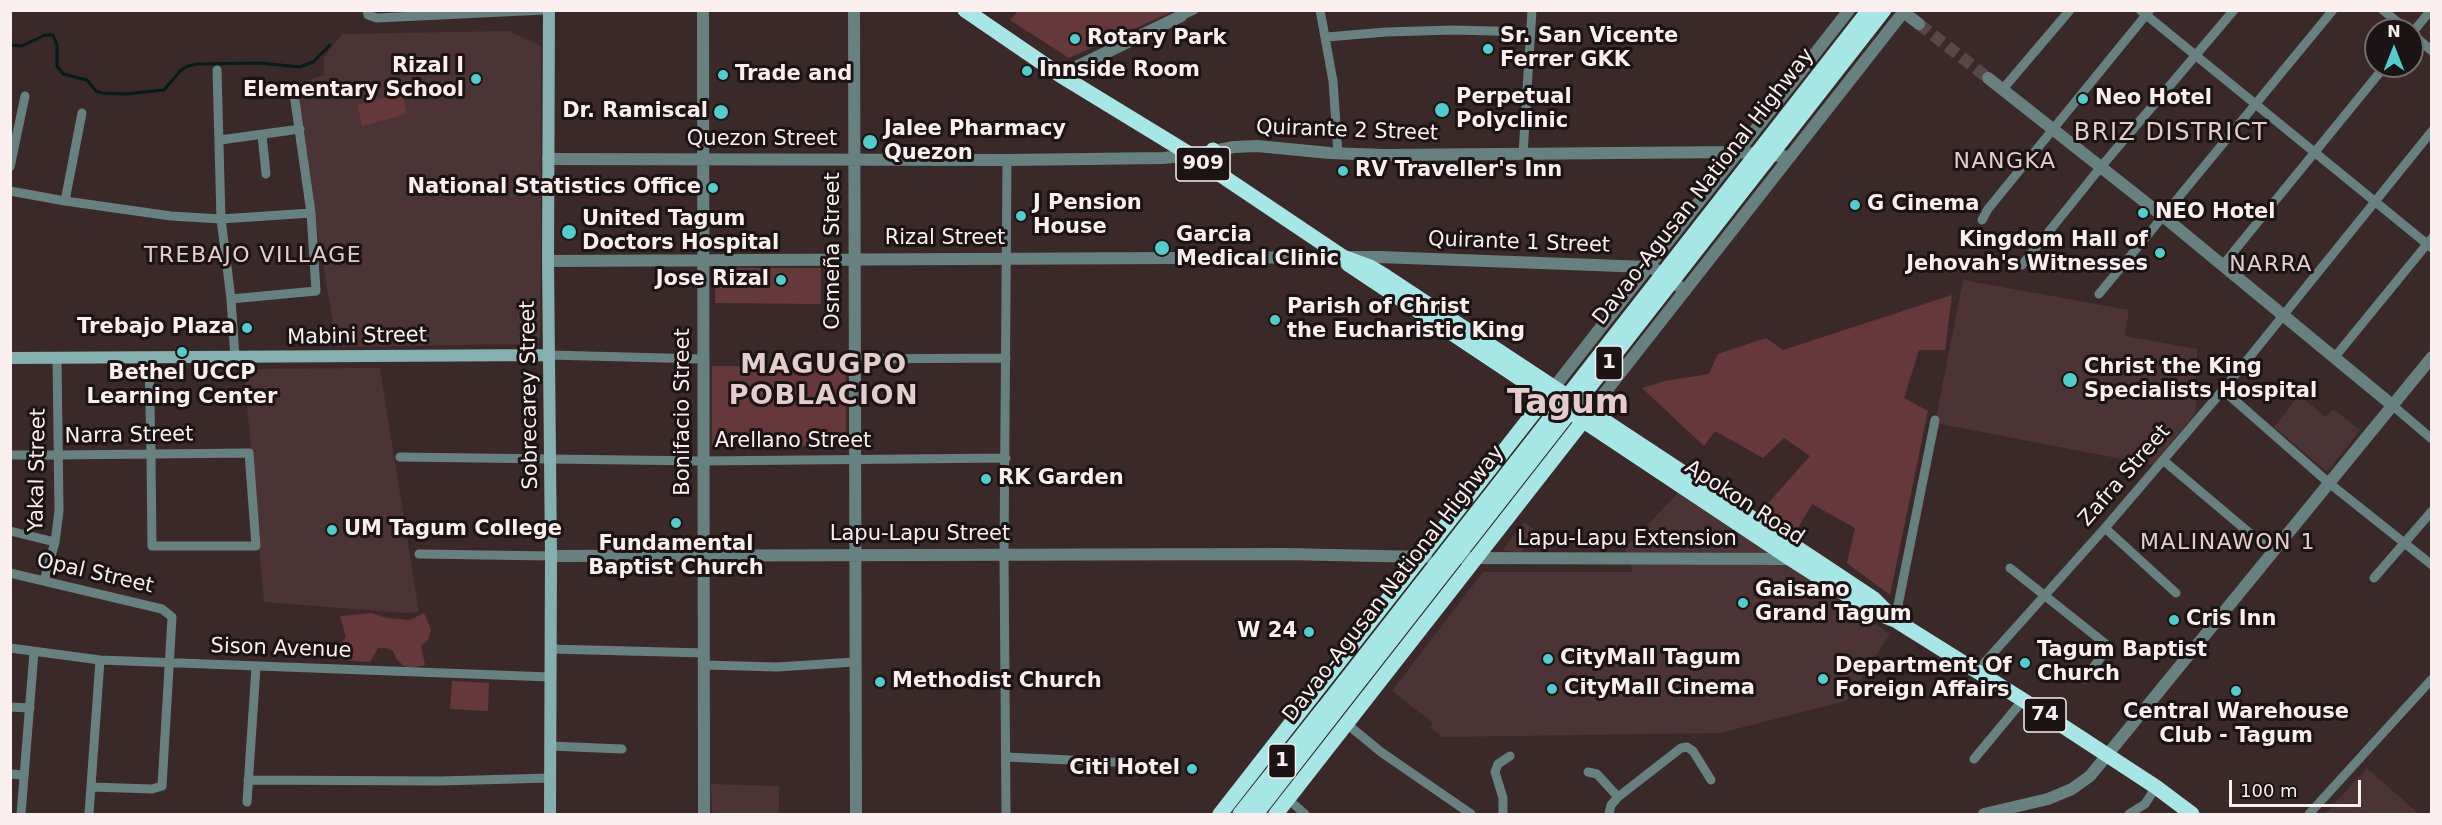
<!DOCTYPE html>
<html>
<head>
<meta charset="utf-8">
<style>
  body { margin:0 }
  #map { position:relative; width:2442px; height:825px; overflow:hidden; background:#3b292a; font-family:"DejaVu Sans",sans-serif }
  canvas { display:block }
  .frame { position:absolute; inset:0; border:12px solid #faeeee; pointer-events:none }
  .north { position:absolute; left:2364px; top:18px; width:60px; height:60px; box-sizing:border-box; background:#1c1414; border:2px solid #756b6b; border-radius:50%; rotate:0deg; font-size:16px; font-weight:700; line-height:24px; text-align:center; color:#faeeee }
  .north::after { content:''; display:block; margin:auto; width:21px; height:27px; background:#52cdce; clip-path:polygon(50% 0,100% 100%,50% 72%,0 100%) }
  .scale { position:absolute; left:2229px; top:780px; width:132px; height:27px; box-sizing:border-box; border:3px solid #faeeee; border-top:0; padding-left:8px; font-size:18px; line-height:21px; white-space:nowrap; color:#faeeee; -webkit-text-stroke:4px #1c1414; paint-order:stroke }
</style>
</head>
<body>
<div id="map">
<canvas width="2442" height="825"></canvas>
<div class="frame"></div>
<div class="north">N</div>
<div class="scale">100 m</div>
</div>
<script>
const ctx = document.querySelector('canvas').getContext('2d');
ctx.lineJoin = 'round';
function fill(path, color) { ctx.fillStyle = color; ctx.fill(path, 'evenodd'); }
const shape = rows => new Path2D(rows.map(r => 'M' + r).join(''));
function strokePath(path, color, width, dash) { ctx.strokeStyle = color; ctx.lineWidth = width; ctx.lineCap = dash ? 'butt' : 'round'; ctx.setLineDash(dash || []); ctx.stroke(path); }
function write(font, color, halo, rows, align = 'center') {
  ctx.font = font + ' "DejaVu Sans",sans-serif'; ctx.lineWidth = 6; ctx.setLineDash([]); ctx.textBaseline = 'middle'; ctx.strokeStyle = halo; ctx.fillStyle = color; for (const [text, x, y, turn = 0] of rows) {
    ctx.save(); ctx.translate(x, y); ctx.rotate((+turn || 0) * Math.PI / 180); ctx.textAlign = isNaN(turn) ? turn : align; if (halo) ctx.strokeText(text, 0, 0); ctx.fillText(text, 0, 0); ctx.restore();
  }
}
fill(shape([
  [509,31,541,46,541,246,540,336,538,344,337,347,293,85,324,75,324,57,342,34],
  [1963,280,2129,310,2125,336,2197,349,2196,412,2153,465,1935,423],
  [380,368,419,612,404,613,264,602,244,369],
  [2299,395,2326,417,2333,409,2360,430,2327,472,2274,427],
  [1678,493,1890,634,1846,701,1720,733,1443,737,1430,727,1433,723,1392,691,1483,572,1633,572,1625,548],
  [1524,522,1544,537,1533,549,1527,545,1520,553,1503,550],
  [2367,768,2419,814,2325,814],
  [711,784,779,786,779,814,712,814]
]), '#4c3335');
fill(shape([
  [1018,11,1018,10,1174,11,1069,58,1010,20],
  [402,93,407,114,362,126,358,105],
  [715,268,821,268,821,304,715,303],
  [1952,295,1945,350,1919,350,1904,398,1928,411,1890,595,1847,563,1855,528,1812,504,1797,530,1762,510,1810,456,1784,438,1763,458,1715,431,1704,446,1642,388,1665,381,1709,374,1718,354,1766,338,1783,350],
  [712,366,846,366,846,446,712,446],
  [371,613,387,618,410,620,424,613,431,630,428,640,421,646,425,665,410,668,404,666,397,660,393,651,386,648,378,648,370,662,343,660,337,657,336,649,346,637,340,616],
  [452,681,489,683,488,711,450,709]
]), '#65393c');
strokePath(shape([
  [10,45,22,46,45,35,53,35,57,45,57,66,63,74,87,80,96,91,102,93,126,94,164,90,181,70,188,66,197,64,260,63,300,67,313,62,330,45]
]), '#061b1b', 3);
strokePath(shape([
  [1919,24,1988,78]
]), '#584747', 12, [12, 6]);
strokePath(shape([
  [367,10,368,15,377,18,545,10],
  [1320,10,1333,81,1338,154],
  [2140,10,2432,248],
  [2383,10,2407,30],
  [1181,16,1194,10],
  [2412,33,2431,10],
  [2412,34,2432,51],
  [1327,37,1386,32,1453,30,1529,32],
  [217,70,221,219,231,299,235,358],
  [2002,90,2070,10],
  [262,135,266,174],
  [220,140,300,129],
  [1523,154,1532,10],
  [10,167,25,96],
  [10,191,65,201,171,216,221,219,311,213],
  [65,201,82,113],
  [1982,220,1988,209,2150,10],
  [2022,265,2100,168,2234,10],
  [2222,266,2385,66],
  [2099,294,2333,10],
  [231,299,316,291,311,213,293,87],
  [549,355,703,359],
  [2334,358,2432,238],
  [853,359,1006,358],
  [2223,390,2329,483,2432,565],
  [2392,405,2432,439],
  [10,455,59,455,151,454,249,453,256,546,152,546,151,454,149,359],
  [400,457,703,461,1006,458],
  [2163,460,2272,552],
  [2105,528,2176,593],
  [10,531,55,542],
  [419,554,551,556],
  [2010,568,2107,645,2106,650,2085,679],
  [10,573,162,609,172,617,162,786,152,789,91,787],
  [2374,578,2432,511],
  [44,581,55,542,59,511,57,358],
  [1895,620,1935,420],
  [10,648,100,660,550,677],
  [550,649,705,653],
  [705,665,777,667,855,662],
  [1977,671,2105,528,2223,390,2432,131],
  [10,707,30,708],
  [1347,724,1381,752,1471,814],
  [550,746,622,749],
  [1006,757,1133,763],
  [1974,759,2023,700],
  [1588,772,1597,774,1618,797],
  [10,774,24,775],
  [248,780,440,781,550,778],
  [1288,799,1305,814],
  [247,802,256,667],
  [21,814,34,652],
  [89,814,100,660],
  [1006,814,1004,555,1007,160],
  [1503,814,1503,798,1495,772,1498,764,1510,756],
  [1609,814,1611,805,1618,797,1681,748,1687,747,1693,751,1711,780],
  [2129,814,2145,804,2156,787],
  [2309,814,2432,679]
]), '#678181', 9);
strokePath(shape([
  [703,10,704,814],
  [854,10,856,814],
  [1901,10,1919,24],
  [1060,75,1181,16,1181,10],
  [1988,78,2164,217,2392,405],
  [548,159,1007,160,1163,158,1191,155,1234,147,1257,146,1330,153,1384,155,1737,152,1790,157],
  [548,261,1379,257,1648,267,1659,271,1685,291],
  [1548,395,1849,10],
  [1585,418,1905,10],
  [551,556,1284,554,1426,557],
  [1449,558,1795,559],
  [1984,814,2048,799,2072,789,2090,776,2432,357]
]), '#678181', 12);
strokePath(shape([
  [549,10,548,261,551,556,550,814],
  [10,358,549,355]
]), '#85b0b0', 12);
strokePath(shape([
  [965,10,1060,75,1191,155,1343,257,1370,267,1385,276,1826,567,1874,599,1895,620],
  [1205,165,1213,150],
  [1348,264,1791,559,1872,611,1895,620,2023,700,2156,787,2192,814],
  [1220,814,1546,397,1556,395],
  [1240,814,1324,708],
  [1256,814,1333,715],
  [1276,814,1583,421,1582,412]
]), '#a6e6e6', 15);
strokePath(shape([
  [1324,708,1869,10],
  [1333,715,1884,10]
]), '#a6e6e6', 15);
for (const [x, y, r, color] of [
  [1075,39,6,"#52cdce"],
  [1488,49,6,"#52cdce"],
  [1027,71,6,"#52cdce"],
  [723,75,6,"#52cdce"],
  [476,79,6,"#52cdce"],
  [2083,99,6,"#52cdce"],
  [1442,110,8,"#52cdce"],
  [721,112,8,"#52cdce"],
  [870,142,8,"#52cdce"],
  [1343,171,6,"#52cdce"],
  [713,188,6,"#52cdce"],
  [1855,205,6,"#52cdce"],
  [2143,213,6,"#52cdce"],
  [1021,216,6,"#52cdce"],
  [569,232,8,"#52cdce"],
  [1162,248,8,"#52cdce"],
  [2160,253,6,"#52cdce"],
  [781,280,6,"#52cdce"],
  [1275,320,6,"#52cdce"],
  [247,328,6,"#52cdce"],
  [182,352,6,"#52cdce"],
  [2070,380,8,"#52cdce"],
  [986,479,6,"#52cdce"],
  [676,523,6,"#52cdce"],
  [332,530,6,"#52cdce"],
  [1743,603,6,"#52cdce"],
  [2174,620,6,"#52cdce"],
  [1309,632,6,"#52cdce"],
  [1548,659,6,"#52cdce"],
  [2025,663,6,"#52cdce"],
  [1823,679,6,"#52cdce"],
  [880,682,6,"#52cdce"],
  [1552,689,6,"#52cdce"],
  [2236,691,6,"#52cdce"],
  [1192,769,6,"#52cdce"]
]) { const dot = new Path2D(); dot.arc(x, y, r, 0, 2 * Math.PI); ctx.fillStyle = color; ctx.fill(dot); strokePath(dot, '#1c1414', 2); }
for (const [x, y, w] of [
  [1203,164,54],
  [1609,363,27],
  [2045,715,42],
  [1282,761,27]
]) { const box = new Path2D(); box.roundRect(x - w / 2, y - 17, w, 34, 4.5); ctx.fillStyle = '#1c1414'; ctx.fill(box); strokePath(box, '#faeeee', 1.5); }
write('bold 20px', '#faeeee', null, [
  ["909",1203,164],
  ["1",1609,363],
  ["74",2045,715],
  ["1",1282,761]
]);
write('bold 21px', '#faeeee', '#1c1414', [
  ["Sr. San Vicente",1500,37],
  ["Ferrer GKK",1500,61],
  ["Rotary Park",1087,39],
  ["Rizal I",464,67,"right"],
  ["Elementary School",464,91,"right"],
  ["Innside Room",1039,71],
  ["Trade and",735,75],
  ["Perpetual",1456,98],
  ["Polyclinic",1456,122],
  ["Neo Hotel",2095,99],
  ["Dr. Ramiscal",708,112,"right"],
  ["Jalee Pharmacy",884,130],
  ["Quezon",884,154],
  ["RV Traveller's Inn",1355,171],
  ["National Statistics Office",701,188,"right"],
  ["J Pension",1033,204],
  ["House",1033,228],
  ["G Cinema",1867,205],
  ["NEO Hotel",2155,213],
  ["United Tagum",582,220],
  ["Doctors Hospital",582,244],
  ["Garcia",1176,236],
  ["Medical Clinic",1176,260],
  ["Kingdom Hall of",2148,241,"right"],
  ["Jehovah's Witnesses",2148,265,"right"],
  ["Jose Rizal",769,280,"right"],
  ["Parish of Christ",1287,308],
  ["the Eucharistic King",1287,332],
  ["Trebajo Plaza",235,328,"right"],
  ["Christ the King",2084,368],
  ["Specialists Hospital",2084,392],
  ["Bethel UCCP",182,374,"center"],
  ["Learning Center",182,398,"center"],
  ["RK Garden",998,479],
  ["UM Tagum College",344,530],
  ["Fundamental",676,545,"center"],
  ["Baptist Church",676,569,"center"],
  ["Gaisano",1755,591],
  ["Grand Tagum",1755,615],
  ["Cris Inn",2186,620],
  ["W 24",1297,632,"right"],
  ["Tagum Baptist",2037,651],
  ["Church",2037,675],
  ["CityMall Tagum",1560,659],
  ["Department Of",1835,667],
  ["Foreign Affairs",1835,691],
  ["Methodist Church",892,682],
  ["CityMall Cinema",1564,689],
  ["Central Warehouse",2236,713,"center"],
  ["Club - Tagum",2236,737,"center"],
  ["Citi Hotel",1180,769,"right"]
], 'left');
write('21px', '#faeeee', '#1c1414', [
  ["Quirante 2 Street",1347,131,2],
  ["Quezon Street",762,140],
  ["Davao-Agusan National Highway",1704,187,-52],
  ["Rizal Street",945,239],
  ["Quirante 1 Street",1519,243,2],
  ["Osmeña Street",834,251,-90],
  ["Mabini Street",357,337,-1],
  ["Sobrecarey Street",530,395,-91],
  ["Bonifacio Street",684,412,-90],
  ["Narra Street",129,436,-1],
  ["Arellano Street",793,442],
  ["Yakal Street",38,470,-89],
  ["Zafra Street",2125,476,-49],
  ["Apokon Road",1744,503,33],
  ["Lapu-Lapu Street",920,535],
  ["Lapu-Lapu Extension",1627,540],
  ["Opal Street",95,574,13],
  ["Davao-Agusan National Highway",1394,584,-52],
  ["Sison Avenue",281,649,2]
]);
ctx.letterSpacing = '1.5px';
write('22px', '#e5cdce', '#1c1414', [
  ["NANGKA",2005,162],
  ["TREBAJO VILLAGE",253,256],
  ["NARRA",2271,265],
  ["MALINAWON 1",2228,543]
]);
ctx.letterSpacing = '0px';
ctx.letterSpacing = '1.5px';
write('24px', '#e5cdce', '#1c1414', [
  ["BRIZ DISTRICT",2171,134]
]);
ctx.letterSpacing = '0px';
ctx.letterSpacing = '1.5px';
write('bold 27px', '#e5cdce', '#1c1414', [
  ["MAGUGPO",824,366],
  ["POBLACION",824,397]
]);
ctx.letterSpacing = '0px';
write('bold 33px', '#e5cdce', '#1c1414', [
  ["Tagum",1568,404]
]);
</script>
</body>
</html>
